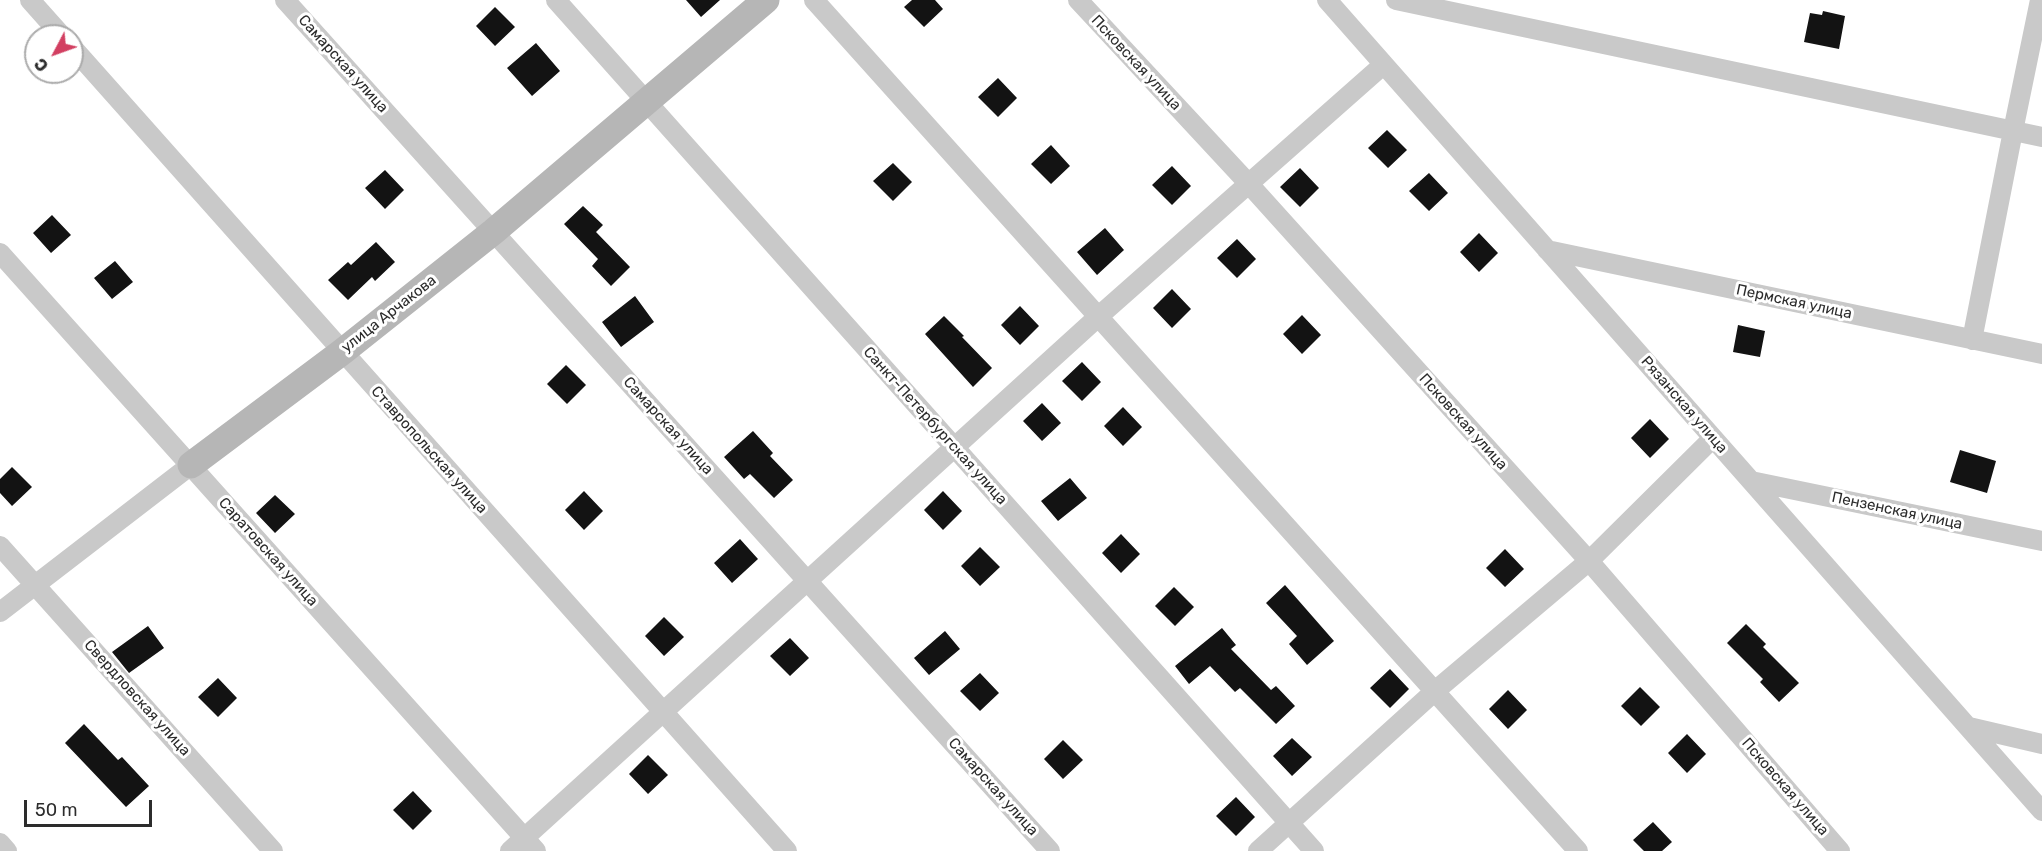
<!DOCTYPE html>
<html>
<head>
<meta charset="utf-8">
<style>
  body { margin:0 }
  #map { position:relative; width:2042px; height:851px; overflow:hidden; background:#fff; font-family:Rubik,sans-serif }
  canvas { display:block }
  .north { position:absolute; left:24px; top:24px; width:60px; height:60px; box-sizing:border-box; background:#fff; border:2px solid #ababab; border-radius:50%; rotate:229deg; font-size:16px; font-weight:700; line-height:24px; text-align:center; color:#2c2c2c }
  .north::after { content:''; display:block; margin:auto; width:21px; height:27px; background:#d23f61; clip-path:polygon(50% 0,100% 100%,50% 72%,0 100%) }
  .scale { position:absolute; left:24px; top:800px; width:128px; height:27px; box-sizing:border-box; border:3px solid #2c2c2c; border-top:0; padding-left:8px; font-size:18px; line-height:21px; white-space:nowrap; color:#2c2c2c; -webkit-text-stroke:4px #fff; paint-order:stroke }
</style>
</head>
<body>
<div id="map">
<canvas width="2042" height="851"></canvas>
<div class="north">С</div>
<div class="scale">50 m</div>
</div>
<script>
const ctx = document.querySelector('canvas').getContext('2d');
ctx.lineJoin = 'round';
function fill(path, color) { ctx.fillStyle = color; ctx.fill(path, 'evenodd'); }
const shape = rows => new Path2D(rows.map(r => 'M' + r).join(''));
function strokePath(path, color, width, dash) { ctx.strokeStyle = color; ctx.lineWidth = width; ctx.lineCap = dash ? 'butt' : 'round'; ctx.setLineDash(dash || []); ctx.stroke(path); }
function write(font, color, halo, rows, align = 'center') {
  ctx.font = font + ' Rubik,sans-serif'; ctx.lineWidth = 6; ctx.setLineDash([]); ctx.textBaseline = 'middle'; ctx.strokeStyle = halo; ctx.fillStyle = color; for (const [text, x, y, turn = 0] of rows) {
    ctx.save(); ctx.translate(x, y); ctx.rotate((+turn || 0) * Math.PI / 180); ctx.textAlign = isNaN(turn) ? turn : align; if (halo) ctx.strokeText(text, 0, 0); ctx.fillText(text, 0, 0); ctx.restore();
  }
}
fill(shape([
  [686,0,720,0,701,17],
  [912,0,935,0,943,9,924,27,904,7],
  [495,7,515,27,495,46,476,26],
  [1823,11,1845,16,1839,49,1804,42,1810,13,1822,15],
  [536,43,560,71,532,96,507,68],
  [998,78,1017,98,998,117,978,97],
  [1387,130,1407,150,1388,168,1368,148],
  [1051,145,1070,166,1051,184,1031,164],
  [893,163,912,182,893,201,873,181],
  [1172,166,1191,186,1172,205,1152,185],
  [1300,168,1319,188,1300,207,1280,187],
  [385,170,404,190,385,209,365,188],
  [1429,173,1448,193,1429,211,1409,191],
  [583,206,603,225,596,232,630,267,611,286,592,266,598,259,564,224],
  [52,215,71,235,51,253,33,233],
  [1105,228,1124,250,1097,275,1077,252],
  [1479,233,1498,253,1479,272,1460,252],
  [1237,239,1256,259,1237,278,1217,258],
  [376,242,395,262,375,281,372,277,348,300,328,280,348,262,351,265],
  [115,261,133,282,112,299,94,278],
  [1172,289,1191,309,1172,328,1153,308],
  [635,296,654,322,621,347,602,322],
  [1020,306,1039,326,1020,345,1001,325],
  [1302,315,1321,335,1302,354,1283,334],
  [944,316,964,336,962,337,992,368,973,387,925,334],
  [1738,325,1765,331,1760,357,1733,352],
  [1082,362,1101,382,1082,401,1062,381],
  [566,365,586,385,567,404,547,384],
  [1042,403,1061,423,1042,441,1023,421],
  [1123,407,1142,427,1123,446,1104,426],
  [1650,419,1669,439,1650,458,1631,438],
  [753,431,773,453,770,456,793,480,774,498,750,474,744,479,724,457],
  [1960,450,1996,461,1987,493,1950,482],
  [12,467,32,487,12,506,0,493,0,479],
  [1070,478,1087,498,1058,521,1041,501],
  [584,491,603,511,584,530,565,510],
  [943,491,962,511,943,530,924,510],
  [275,495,295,514,275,533,256,513],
  [1121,534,1140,554,1121,573,1102,553],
  [740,539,758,559,732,583,714,563],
  [980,547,1000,567,980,586,961,566],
  [1505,549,1524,569,1505,587,1486,568],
  [1285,585,1334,641,1307,665,1289,644,1297,636,1266,603],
  [1174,587,1194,607,1175,626,1155,606],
  [664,617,684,637,664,656,645,636],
  [1746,624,1766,644,1763,647,1799,683,1779,702,1760,682,1763,679,1727,643],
  [148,626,164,648,129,673,112,652],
  [1222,628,1236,645,1231,649,1271,690,1276,686,1295,706,1276,724,1240,688,1235,692,1210,666,1189,684,1175,666],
  [945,631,960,649,929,675,914,658],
  [790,638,809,658,790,676,770,656],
  [1390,669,1409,689,1390,708,1370,688],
  [980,673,999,693,980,711,960,691],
  [218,678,237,698,218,717,198,697],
  [1640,687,1660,707,1641,726,1621,706],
  [1508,690,1527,710,1508,729,1489,709],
  [84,724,118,760,122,757,149,786,126,807,65,743],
  [1687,734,1706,754,1687,773,1668,753],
  [1292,738,1312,757,1292,776,1273,756],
  [1063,740,1083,760,1063,779,1044,759],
  [648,755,668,775,648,794,629,774],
  [413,791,432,811,413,830,393,810],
  [1236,797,1255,817,1236,836,1216,816],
  [1653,822,1672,842,1662,851,1644,851,1633,840]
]), '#131313');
strokePath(shape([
  [30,0,62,36],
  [285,0,1050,851],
  [556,0,1314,851],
  [814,0,1578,851],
  [1078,0,1248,183,1589,561,1840,851],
  [1327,0,2042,811],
  [1396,0,2042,137],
  [72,47,787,851],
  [1547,250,2042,354],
  [0,253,536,851],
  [1972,340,2013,131,2040,0],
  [1751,481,2042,541],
  [0,546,273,851],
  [0,612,191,465],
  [1969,727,2042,744],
  [0,843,7,851],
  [510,851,1099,316,1383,65],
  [1258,851,1435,691,1589,561,1713,438]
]), '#c9c9c9', 20);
strokePath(shape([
  [191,465,342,352,493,232,766,0]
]), '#b6b6b6', 27);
write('15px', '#2c2c2c', '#fff', [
  ["Псковская улица",1136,63,47],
  ["Самарская улица",343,64,48],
  ["Пермская улица",1794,302,12],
  ["улица Арчакова",389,314,-38],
  ["Рязанская улица",1684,405,49],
  ["Псковская улица",1463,422,48],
  ["Самарская улица",668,426,48],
  ["Санкт-Петербургская улица",935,426,48],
  ["Ставропольская улица",429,450,48],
  ["Пензенская улица",1897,511,12],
  ["Саратовская улица",268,552,48],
  ["Свердловская улица",137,698,48],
  ["Самарская улица",993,787,48],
  ["Псковская улица",1785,787,49]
]);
</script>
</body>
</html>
